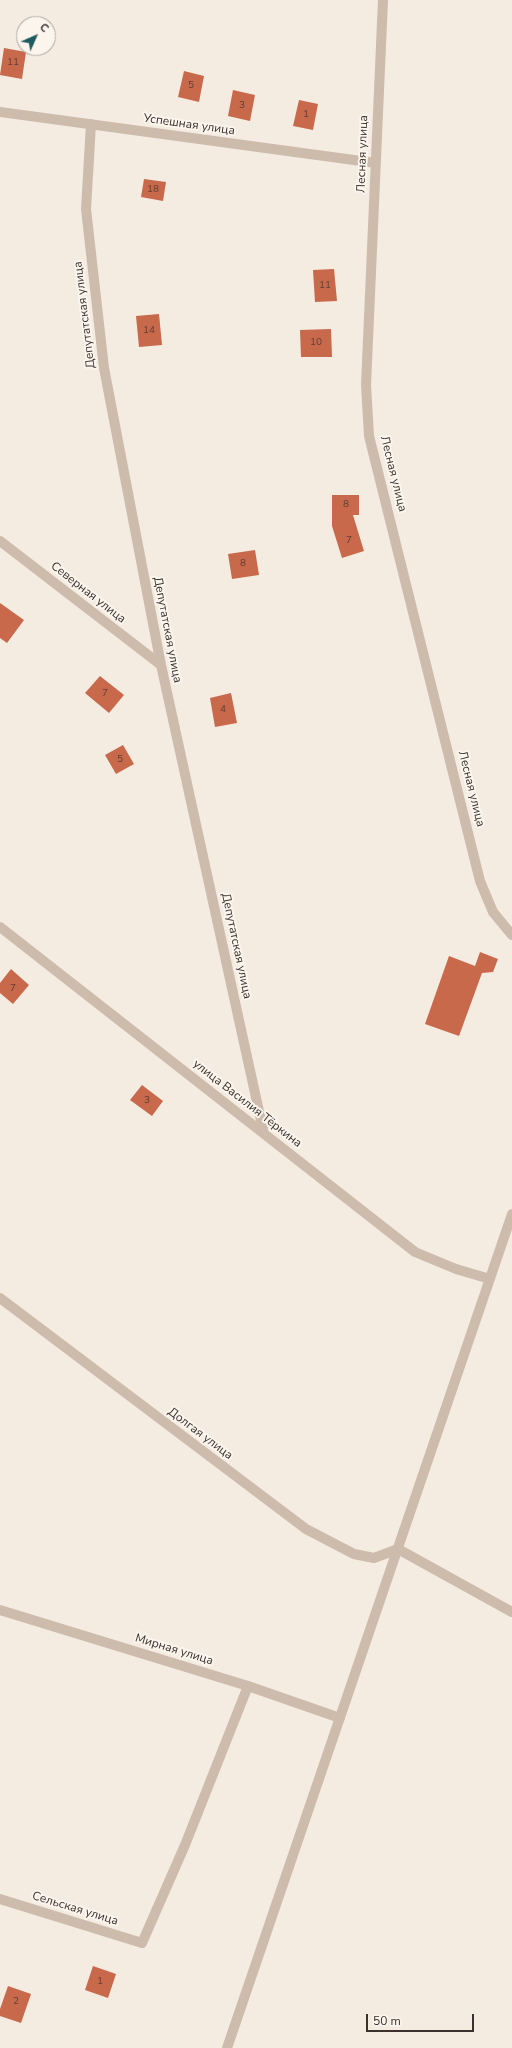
<!DOCTYPE html>
<html>
<head>
<meta charset="utf-8">
<style>
  body { margin:0 }
  #map { position:relative; width:512px; height:2048px; overflow:hidden; background:#f4ebe1; font-family:"Nunito Sans",sans-serif }
  canvas { display:block }
  .north { position:absolute; left:16px; top:16px; width:40px; height:40px; box-sizing:border-box; background:#fbf5ee; border:1px solid #aea6a0; border-radius:50%; rotate:45deg; font-size:11px; font-weight:700; line-height:16px; text-align:center; color:#3b302b }
  .north::after { content:''; display:block; margin:auto; width:14px; height:18px; background:#1f5a5e; clip-path:polygon(50% 0,100% 100%,50% 72%,0 100%) }
  .scale { position:absolute; left:366px; top:2014px; width:108px; height:18px; box-sizing:border-box; border:2px solid #3b302b; border-top:0; padding-left:5px; font-size:12px; line-height:14px; white-space:nowrap; color:#3b302b; -webkit-text-stroke:3px #fbf5ee; paint-order:stroke }
</style>
</head>
<body>
<div id="map">
<canvas width="512" height="2048"></canvas>
<div class="north">С</div>
<div class="scale">50 m</div>
</div>
<script>
const ctx = document.querySelector('canvas').getContext('2d');
ctx.lineJoin = 'round';
function fill(path, color) { ctx.fillStyle = color; ctx.fill(path, 'evenodd'); }
const shape = rows => new Path2D(rows.map(r => 'M' + r).join(''));
function strokePath(path, color, width, dash) { ctx.strokeStyle = color; ctx.lineWidth = width; ctx.lineCap = dash ? 'butt' : 'round'; ctx.setLineDash(dash || []); ctx.stroke(path); }
function write(font, color, halo, rows, align = 'center') {
  ctx.font = font + ' "Nunito Sans",sans-serif'; ctx.lineWidth = 4; ctx.setLineDash([]); ctx.textBaseline = 'middle'; ctx.strokeStyle = halo; ctx.fillStyle = color; for (const [text, x, y, turn = 0] of rows) {
    ctx.save(); ctx.translate(x, y); ctx.rotate((+turn || 0) * Math.PI / 180); ctx.textAlign = isNaN(turn) ? turn : align; if (halo) ctx.strokeText(text, 0, 0); ctx.fillText(text, 0, 0); ctx.restore();
  }
}
fill(shape([
  [4,48,26,52,22,79,0,75],
  [184,71,204,76,199,102,178,97],
  [233,90,255,95,250,121,228,116],
  [299,100,318,104,313,130,293,126],
  [144,179,166,182,163,201,141,197],
  [334,269,337,301,315,302,313,270],
  [159,314,162,345,139,347,136,316],
  [331,329,332,357,301,357,300,330],
  [332,495,359,495,359,515,353,515,364,551,342,558,332,526],
  [255,550,259,575,232,579,228,554],
  [0,603,24,620,7,643,0,638],
  [100,676,124,695,109,713,85,693],
  [231,693,237,723,215,727,210,698],
  [123,745,134,764,116,774,105,755],
  [480,952,498,959,493,972,482,973,459,1036,425,1024,449,956,475,966],
  [11,969,29,985,13,1004,0,993,0,983],
  [142,1085,163,1101,152,1116,130,1100],
  [93,1966,116,1974,108,1998,85,1990],
  [8,1986,31,1994,21,2023,0,2016,0,2009]
]), '#c8694b');
strokePath(shape([
  [383,0,366,385,369,436,480,881,493,912,512,935],
  [0,112,376,163],
  [91,124,86,209,104,368,161,665,264,1134],
  [0,541,161,665],
  [0,927,415,1252,456,1269,490,1279],
  [0,1298,306,1529,354,1554,374,1558,398,1549,512,1612],
  [0,1610,248,1686,340,1718],
  [0,1899,142,1943,185,1845,248,1686],
  [227,2048,512,1214]
]), '#cdbbac', 10);
write('10px', '#5e3e33', null, [
  ["11",13,63],
  ["5",191,86],
  ["3",242,106],
  ["1",306,115],
  ["18",153,190],
  ["11",325,286],
  ["14",149,331],
  ["10",316,343],
  ["8",346,505],
  ["7",349,541],
  ["8",243,564],
  ["7",105,694],
  ["4",223,710],
  ["5",120,760],
  ["7",13,989],
  ["3",147,1101],
  ["1",100,1982],
  ["2",16,2002]
]);
write('12px', '#3b302b', '#fbf5ee', [
  ["Успешная улица",189,125,8],
  ["Лесная улица",363,154,-88],
  ["Депутатская улица",85,315,-97],
  ["Лесная улица",393,474,76],
  ["Северная улица",88,593,38],
  ["Депутатская улица",167,630,79],
  ["Лесная улица",471,789,76],
  ["Депутатская улица",236,946,78],
  ["улица Василия Тёркина",247,1104,38],
  ["Долгая улица",200,1434,37],
  ["Мирная улица",174,1650,17],
  ["Сельская улица",75,1909,17]
]);
</script>
</body>
</html>
